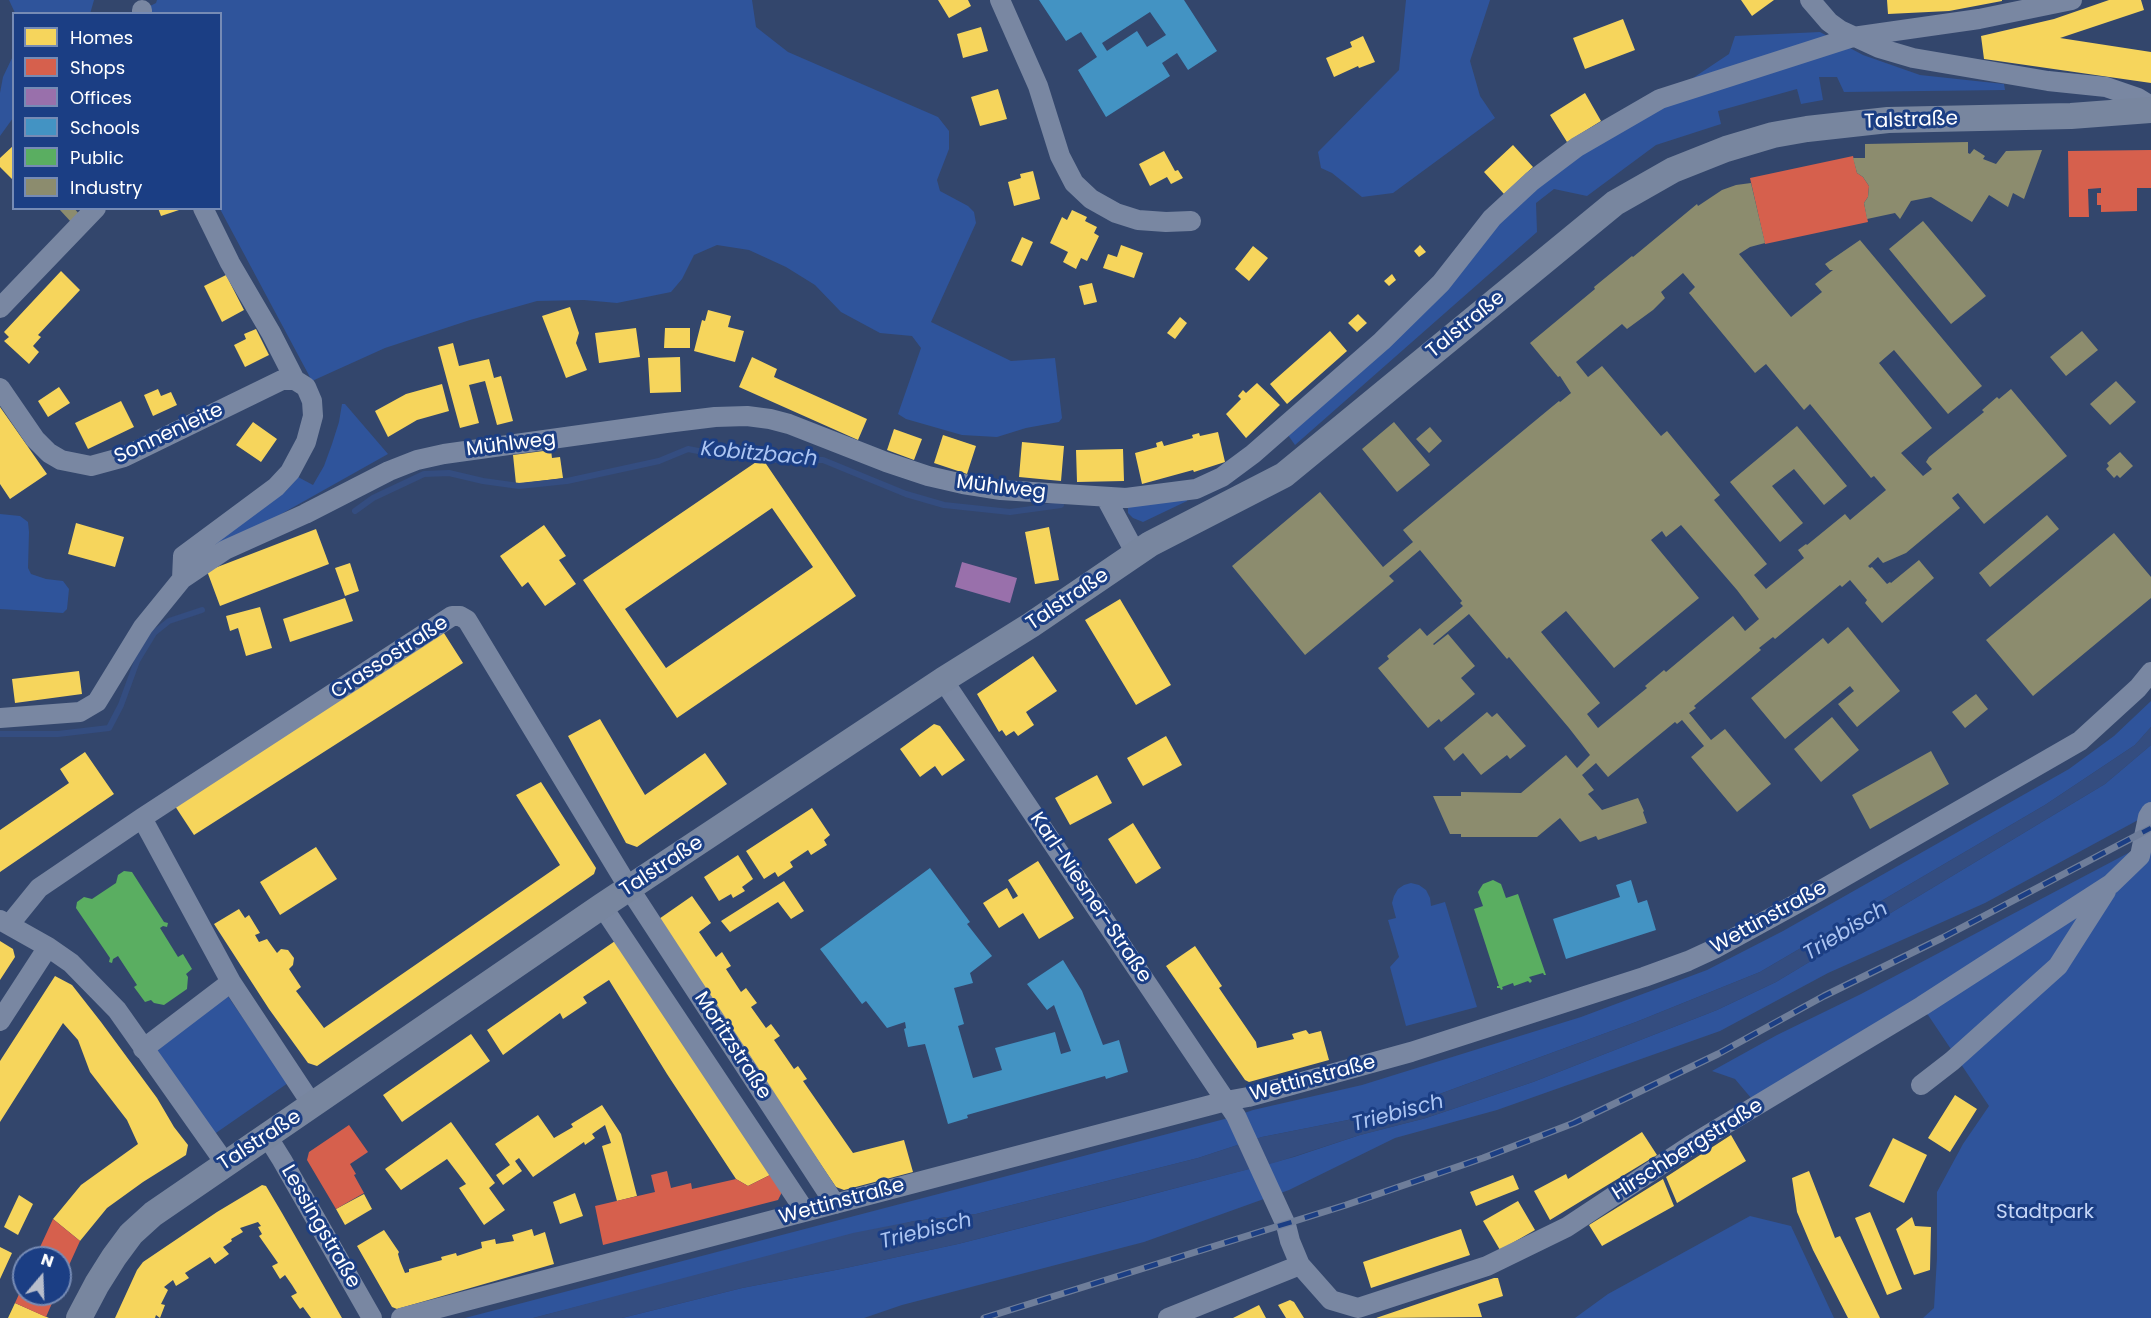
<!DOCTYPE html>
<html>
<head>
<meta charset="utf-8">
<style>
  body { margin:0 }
  #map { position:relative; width:2151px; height:1318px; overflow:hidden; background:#33466c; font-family:Poppins,sans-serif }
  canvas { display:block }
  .legend { position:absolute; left:12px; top:12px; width:210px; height:198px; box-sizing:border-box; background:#1b3e84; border:2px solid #768bb5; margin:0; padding:8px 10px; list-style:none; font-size:18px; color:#fff }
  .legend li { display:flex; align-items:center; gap:12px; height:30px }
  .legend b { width:30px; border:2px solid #768bb5 }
  .north { position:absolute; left:12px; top:1246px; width:60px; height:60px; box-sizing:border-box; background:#1b3e84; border:2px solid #768bb5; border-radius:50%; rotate:19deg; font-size:16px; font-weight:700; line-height:24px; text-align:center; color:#fff }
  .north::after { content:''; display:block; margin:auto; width:21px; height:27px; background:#b8becc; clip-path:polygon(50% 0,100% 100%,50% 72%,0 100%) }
</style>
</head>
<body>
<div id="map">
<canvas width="2151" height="1318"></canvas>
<ul class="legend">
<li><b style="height:16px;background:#f6d55c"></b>Homes</li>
<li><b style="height:16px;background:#d6604d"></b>Shops</li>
<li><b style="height:16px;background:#9970ab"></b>Offices</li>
<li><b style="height:16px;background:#4393c3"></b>Schools</li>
<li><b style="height:16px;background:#5aae61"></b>Public</li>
<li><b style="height:16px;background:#8c8c6e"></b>Industry</li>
</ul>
<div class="north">N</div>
</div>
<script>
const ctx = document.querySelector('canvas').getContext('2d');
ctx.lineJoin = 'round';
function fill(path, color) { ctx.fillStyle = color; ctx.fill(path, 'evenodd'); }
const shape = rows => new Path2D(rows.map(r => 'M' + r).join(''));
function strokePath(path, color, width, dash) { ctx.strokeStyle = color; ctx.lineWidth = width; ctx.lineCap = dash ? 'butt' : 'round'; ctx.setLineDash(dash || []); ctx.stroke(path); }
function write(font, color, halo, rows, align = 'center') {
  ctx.font = font + ' Poppins,sans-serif'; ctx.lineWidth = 6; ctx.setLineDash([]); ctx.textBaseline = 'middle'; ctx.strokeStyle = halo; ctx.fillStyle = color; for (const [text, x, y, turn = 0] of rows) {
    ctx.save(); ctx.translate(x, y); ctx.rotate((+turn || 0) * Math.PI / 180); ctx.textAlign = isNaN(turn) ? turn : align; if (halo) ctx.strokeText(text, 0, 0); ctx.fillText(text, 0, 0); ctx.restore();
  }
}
fill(shape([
  [9,0,94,0,90,14,15,13],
  [157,0,752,0,756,27,788,52,938,117,949,131,949,149,937,180,940,191,968,206,974,212,976,223,931,322,1011,361,1055,358,1062,418,1059,422,1026,428,997,437,962,435,906,419,898,414,921,348,912,336,880,333,841,312,815,285,786,267,749,250,717,245,694,255,682,279,671,292,617,303,584,300,537,301,470,320,385,348,312,381,220,209,220,14,142,14,142,10,156,3],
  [1406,0,1490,0,1470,61,1480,96,1495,118,1393,193,1362,197,1332,173,1321,168,1318,152,1399,70],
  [1820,32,1863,55,1920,75,2004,84,2005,90,1844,92,1837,77,1819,77,1823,100,1801,104,1797,89,1718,111,1721,124,1656,145,1587,196,1554,189,1536,203,1537,232,1295,445,1288,435,1510,206,1609,134,1729,54,1735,36],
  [13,56,13,118,0,136,0,93,3,77],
  [342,404,345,404,388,454,217,550,188,558,286,491,298,477,313,485,324,466,332,444,339,422],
  [1187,499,1187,501,1143,522,1133,518,1128,513,1128,506],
  [0,514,20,516,28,522,29,532,28,568,31,574,46,579,63,581,69,589,67,609,63,613,0,609],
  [2151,701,2151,727,2135,745,2045,805,1760,972,1636,1022,1434,1096,1348,1120,1262,1137,1198,1158,976,1214,914,1221,533,1318,465,1318,1236,1116,1253,1110,1362,1085,1581,1017,1707,970,1783,931,2069,769,2114,736],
  [2151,745,2151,813,1985,903,1828,973,1720,1031,1497,1110,1395,1138,1289,1190,1144,1242,902,1305,864,1318,622,1318,742,1288,841,1269,958,1244,1123,1202,1294,1157,1360,1135,1426,1118,1533,1082,1717,1010,1776,982,2105,784],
  [2151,841,2151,1318,1923,1318,1934,1308,1937,1258,1937,1192,1963,1144,1989,1106,1922,1006,1757,1105,1735,1079,1712,1071,1777,1035,1861,994],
  [1411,883,1419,885,1426,890,1430,898,1431,906,1445,902,1477,1007,1406,1026,1390,967,1399,957,1388,920,1396,918,1392,903,1394,896,1398,889,1404,885],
  [227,995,288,1083,213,1135,151,1048],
  [1750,1216,1791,1226,1834,1318,1575,1318,1608,1294]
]), '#2f549b');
fill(shape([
  [2151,727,2151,745,2105,784,1776,982,1717,1010,1533,1082,1426,1118,1360,1135,1277,1162,958,1244,841,1269,742,1288,622,1318,533,1318,853,1233,914,1221,976,1214,1198,1158,1262,1137,1348,1120,1434,1096,1636,1022,1760,972,2045,805,2135,745]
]), '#344d80');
fill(shape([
  [938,0,968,0,971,6,949,18],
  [1741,0,1774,0,1752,16],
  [1887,0,2002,0,2002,1,1949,11,1888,14],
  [2109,0,2141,0,2144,10,2060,38,2151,52,2151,83,1984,59,1981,36,2054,19],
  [1623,19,1635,50,1585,69,1573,38],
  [981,27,988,51,963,58,957,34],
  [1363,36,1375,62,1359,68,1358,66,1334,77,1326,58,1352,47,1350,42],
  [998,89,1007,119,980,126,971,97],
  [1585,93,1601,121,1567,142,1550,115],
  [14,145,14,181,0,167,0,158],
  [1513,145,1533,167,1504,194,1484,172],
  [1164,151,1175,171,1178,170,1183,178,1171,184,1167,177,1150,186,1139,164],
  [1033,171,1040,199,1014,206,1008,182,1021,178,1020,174],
  [158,208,182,208,182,209,161,216],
  [1072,210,1087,217,1085,221,1097,227,1094,233,1099,236,1087,261,1081,258,1076,269,1063,262,1068,252,1050,243,1062,217,1067,220],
  [1022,237,1033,242,1022,266,1011,261],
  [1121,245,1143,253,1134,278,1103,268,1108,254,1117,257],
  [1420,245,1426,252,1419,257,1414,251],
  [1253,246,1268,258,1249,281,1235,269],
  [61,271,80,290,38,335,41,337,33,346,39,352,29,364,4,341,9,337,4,332],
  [1392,274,1396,280,1389,286,1384,281],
  [226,275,244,310,222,322,204,286],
  [1092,283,1097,302,1084,305,1079,286],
  [570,307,579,333,576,343,587,370,566,378,542,316],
  [708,310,731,316,728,327,744,331,735,362,694,351,702,320,705,321],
  [1358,314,1367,323,1357,332,1348,323],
  [1180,317,1187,323,1175,339,1167,333],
  [636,328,640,357,599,363,595,333],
  [665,328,690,328,690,348,664,348],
  [256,329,269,355,245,367,234,345,246,339,244,334],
  [1330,331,1347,351,1287,404,1270,384],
  [453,343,459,366,489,359,494,378,501,376,513,421,497,425,485,381,469,385,479,423,460,428,438,347],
  [680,357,681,392,650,393,648,358],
  [752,357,777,369,774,377,867,419,858,440,739,387],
  [1257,383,1280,405,1246,438,1226,414,1241,399,1238,396,1243,390,1246,393],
  [442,384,449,411,417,420,388,437,375,411,406,394],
  [59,387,70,403,48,417,38,401],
  [158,389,161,396,171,392,177,405,153,416,144,395],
  [121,401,134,427,88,449,75,423],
  [0,407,47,474,10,499,0,484],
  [253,422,277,439,261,462,236,445],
  [894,429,922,439,914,460,887,450],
  [1218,432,1225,462,1194,472,1193,470,1142,484,1135,453,1157,447,1156,443,1162,441,1164,446,1193,438,1192,435,1199,433,1200,436],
  [943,435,976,446,967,474,934,463],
  [1022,442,1064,446,1061,481,1019,477],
  [1123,449,1124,481,1077,482,1076,450],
  [551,450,552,458,560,457,563,478,516,484,513,455],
  [762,458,856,596,677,718,583,580],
  [772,508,813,567,666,668,625,609],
  [76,523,124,537,115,567,68,554],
  [544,525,566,556,559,560,576,584,545,606,528,582,522,587,500,556],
  [1049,527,1059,580,1035,584,1025,532],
  [316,529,329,564,220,606,207,571],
  [350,563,359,591,345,596,335,568],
  [345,598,353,621,290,642,283,619],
  [1120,599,1171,685,1136,705,1085,620],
  [260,607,272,648,246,656,238,628,230,631,226,616],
  [442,630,463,663,194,835,173,803],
  [1033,656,1057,691,1026,712,1034,725,1018,736,1014,731,1006,736,1002,730,999,732,977,694],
  [79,671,82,694,15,703,12,679],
  [600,719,645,795,705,753,727,784,637,847,626,843,568,736],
  [934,724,940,726,965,760,942,776,935,766,920,777,900,749],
  [1166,736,1182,765,1143,786,1127,758],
  [85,752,114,794,0,872,0,830,69,783,60,769],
  [1097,775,1112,803,1070,825,1055,798],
  [541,782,596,868,594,874,317,1066,308,1063,269,1009,214,924,239,909,245,918,249,915,260,933,255,935,259,942,267,939,277,953,281,949,288,950,294,958,293,965,289,969,301,987,296,991,324,1028,560,865,516,795],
  [812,808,830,835,824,840,827,845,811,855,808,850,790,862,793,867,778,877,775,872,764,879,746,851],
  [1133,823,1161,868,1136,884,1108,839],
  [316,847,337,879,280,915,260,882],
  [738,855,753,879,742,887,745,891,733,898,731,894,719,901,704,877],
  [1038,861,1074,918,1039,939,1023,913,999,928,983,903,1007,888,1013,899,1018,896,1008,880],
  [784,881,804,911,791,919,778,902,730,932,721,921],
  [692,896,711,923,699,932,716,957,722,952,731,966,726,969,741,992,746,988,757,1003,751,1007,766,1028,771,1024,780,1036,774,1040,794,1069,798,1066,807,1079,803,1081,853,1153,904,1140,913,1172,844,1190,836,1187,656,921],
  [0,941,13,949,15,957,0,980],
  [615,941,772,1174,748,1186,736,1179,667,1074,609,980,583,997,587,1003,563,1019,560,1013,503,1055,487,1030],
  [1195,946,1222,986,1219,988,1256,1042,1257,1048,1294,1039,1292,1034,1306,1030,1309,1034,1321,1031,1329,1060,1249,1082,1245,1080,1166,966],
  [55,976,72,985,101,1022,157,1098,174,1127,188,1145,186,1155,143,1182,107,1208,80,1241,53,1219,81,1185,138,1144,127,1120,90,1072,78,1040,63,1023,0,1122,0,1061],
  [471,1034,490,1061,402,1122,383,1095],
  [1955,1095,1977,1109,1950,1152,1928,1138],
  [602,1105,621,1134,637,1196,617,1201,602,1146,611,1143,605,1125,592,1134,595,1138,585,1145,584,1142,533,1177,519,1158,515,1161,522,1171,503,1185,496,1175,510,1165,495,1144,538,1115,554,1138,573,1127,571,1124],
  [451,1122,495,1183,489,1188,505,1210,484,1225,459,1188,466,1184,447,1159,401,1190,385,1169],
  [1642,1132,1657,1155,1550,1220,1534,1191,1566,1174,1568,1179],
  [1731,1135,1746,1161,1677,1203,1666,1177],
  [1893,1138,1927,1155,1904,1203,1869,1186],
  [1809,1171,1835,1238,1840,1236,1880,1318,1848,1318,1813,1250,1797,1212,1792,1178],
  [1513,1175,1519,1189,1476,1206,1470,1192],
  [1663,1179,1674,1206,1602,1246,1589,1225],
  [262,1185,266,1186,282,1213,342,1318,311,1318,303,1307,300,1309,291,1296,297,1293,292,1285,285,1275,280,1279,272,1266,278,1263,259,1236,262,1234,258,1227,261,1226,258,1222,240,1228,243,1232,231,1239,232,1241,223,1247,229,1254,215,1264,210,1257,185,1273,189,1278,176,1286,173,1280,164,1287,168,1290,161,1304,165,1305,160,1318,156,1315,155,1318,115,1318,137,1270,143,1262,217,1212],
  [575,1193,583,1216,560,1224,553,1202],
  [364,1194,372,1209,345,1225,336,1209],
  [19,1195,33,1204,18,1235,4,1227],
  [1518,1201,1535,1230,1500,1250,1483,1221],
  [1870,1212,1902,1289,1887,1295,1855,1218],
  [1912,1217,1915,1226,1931,1227,1930,1270,1914,1275,1896,1229],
  [532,1229,534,1236,545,1232,554,1264,397,1309,392,1307,357,1246,384,1230,399,1252,398,1254,400,1261,405,1273,409,1272,409,1269,442,1260,441,1257,456,1253,457,1256,482,1248,481,1242,495,1239,496,1244,514,1241,512,1235],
  [1461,1229,1470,1255,1371,1288,1363,1262],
  [0,1247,12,1253,0,1279],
  [1494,1278,1498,1278,1503,1296,1478,1304,1482,1317,1376,1318],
  [1290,1300,1294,1302,1304,1318,1286,1318,1278,1305],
  [15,1303,49,1318,8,1318],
  [1259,1305,1266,1318,1233,1318]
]), '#f6d55c');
fill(shape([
  [2151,150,2151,188,2137,188,2137,211,2101,212,2101,205,2097,205,2097,193,2101,193,2101,188,2088,189,2089,217,2069,217,2068,151],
  [1853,156,1857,173,1863,177,1869,186,1868,197,1864,203,1868,222,1765,244,1750,178],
  [349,1125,368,1152,350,1164,356,1174,354,1175,364,1193,336,1209,307,1160,309,1152],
  [667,1171,671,1188,691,1183,692,1189,736,1179,748,1186,772,1174,783,1190,778,1200,603,1245,595,1206,655,1192,651,1175],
  [53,1219,80,1241,60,1285,60,1258,35,1258],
  [24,1283,24,1294,56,1294,46,1317,15,1303]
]), '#d6604d');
fill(shape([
  [962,562,1017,578,1010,603,955,587]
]), '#9970ab');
fill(shape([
  [1039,0,1184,0,1217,51,1188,70,1177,53,1162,63,1170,76,1106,117,1078,70,1097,57,1081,32,1066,41],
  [1150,12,1166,35,1147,47,1137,31,1107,51,1102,43],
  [930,868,970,922,967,924,992,956,970,973,973,983,954,988,964,1024,958,1026,973,1078,1002,1070,995,1048,1055,1032,1061,1054,1071,1051,1054,1005,1047,1010,1027,984,1063,960,1082,991,1103,1045,1119,1040,1128,1072,1106,1079,1105,1076,967,1115,968,1118,948,1124,925,1044,908,1047,904,1029,906,1028,905,1022,887,1028,866,1001,862,1004,820,949],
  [1631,880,1638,903,1647,900,1656,930,1566,959,1553,919,1620,897,1616,885]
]), '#4393c3');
fill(shape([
  [124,871,132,872,164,922,168,923,167,927,163,926,160,928,178,957,183,954,192,969,186,974,188,977,187,989,164,1005,154,1003,151,1000,145,1002,134,987,137,985,118,956,113,959,112,963,109,962,110,958,76,908,77,902,84,897,92,899,116,883,118,875],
  [1493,880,1501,884,1506,898,1518,894,1546,975,1544,975,1543,973,1529,977,1532,981,1530,983,1528,981,1514,986,1513,983,1502,987,1503,989,1501,990,1500,988,1497,988,1497,986,1499,986,1474,909,1483,906,1478,892,1483,884]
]), '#5aae61');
fill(shape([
  [1968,142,1968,153,1970,154,1974,149,1985,156,1983,159,1996,164,2006,151,2042,150,2024,199,2013,193,2008,207,1989,195,1972,222,1931,197,1911,201,1900,219,1895,213,1867,219,1864,203,1868,197,1869,186,1863,177,1857,173,1853,158,1865,158,1865,144],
  [1751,183,1765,243,1750,247,1739,254,1791,317,1822,292,1815,284,1833,270,1830,270,1825,264,1860,240,1982,386,1948,414,1894,350,1879,363,1932,428,1901,453,1923,476,1932,469,1926,462,1929,457,1984,412,1982,410,1997,397,1999,399,2011,389,2067,456,1984,524,1958,493,1952,498,1960,508,1906,553,1883,563,1878,557,1868,566,1870,568,1872,567,1887,584,1890,582,1891,583,1919,560,1934,578,1882,623,1865,603,1867,600,1850,580,1842,587,1840,585,1775,639,1773,637,1759,648,1761,650,1694,706,1696,708,1689,713,1711,740,1725,729,1771,784,1737,812,1691,757,1704,746,1682,720,1677,724,1675,722,1608,777,1596,763,1582,775,1594,790,1588,794,1602,810,1638,798,1644,811,1643,812,1647,823,1598,840,1596,836,1580,842,1560,818,1537,837,1461,837,1461,834,1450,834,1433,796,1461,796,1461,792,1521,793,1566,755,1577,768,1590,755,1569,728,1509,657,1507,659,1469,614,1433,644,1434,645,1448,634,1475,666,1461,678,1475,694,1441,722,1439,719,1428,728,1378,668,1389,659,1387,656,1420,628,1427,636,1463,606,1460,603,1462,601,1420,550,1389,576,1394,581,1305,655,1232,566,1320,492,1383,567,1413,542,1403,530,1559,401,1560,402,1571,393,1560,376,1558,377,1530,343,1595,289,1594,287,1632,256,1633,257,1697,204,1698,206,1722,190,1736,185],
  [1683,273,1695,287,1689,293,1755,373,1766,364,1804,410,1810,404,1871,478,1874,476,1886,490,1850,520,1845,514,1807,545,1806,544,1798,550,1804,558,1766,589,1754,575,1767,564,1714,500,1720,495,1667,431,1661,436,1602,366,1588,377,1576,362,1622,324,1627,329,1653,310,1665,298,1661,292],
  [1681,525,1737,590,1759,619,1745,631,1733,616,1666,672,1664,670,1645,686,1647,688,1598,728,1587,714,1600,703,1541,632,1566,611,1614,668,1699,598,1651,540,1662,531,1666,537],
  [62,208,74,208,79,214,71,222,60,210],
  [1923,221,1986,296,1951,324,1889,249],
  [2082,331,2098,350,2066,376,2050,357],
  [2116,381,2136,402,2110,425,2090,404],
  [1394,422,1430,465,1397,492,1362,449],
  [1797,426,1847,486,1824,505,1794,469,1772,486,1803,523,1780,542,1730,482],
  [1430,427,1442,441,1429,453,1416,439],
  [2120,452,2133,466,2120,478,2117,475,2114,478,2106,469,2109,466,2107,463],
  [2047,515,2059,529,1990,587,1979,573],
  [2114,533,2151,577,2151,598,2033,696,1986,640],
  [1848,627,1900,691,1857,727,1838,704,1854,691,1850,686,1785,739,1751,698,1823,638,1828,644],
  [1976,694,1988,709,1965,728,1952,712],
  [1487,712,1492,717,1497,713,1526,746,1510,759,1507,755,1481,775,1463,753,1454,761,1444,748],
  [1832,717,1859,750,1821,782,1794,749],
  [1931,751,1949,784,1870,829,1852,795]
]), '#8c8c6e');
strokePath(shape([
  [355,511,373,498,424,474,449,473,483,481,519,486,567,481,659,461,688,449,714,454,754,454,772,460,823,460,906,494,944,505,1010,512,1061,505],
  [0,734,58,734,109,728,121,705,137,661,154,633,169,621,202,610]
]), '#344d80', 6);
strokePath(shape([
  [1000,0,1038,86,1060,156,1074,183,1091,199,1116,213,1138,220,1166,222,1191,221],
  [1810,0,1829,22,1840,30,1879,48,1913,58,2048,81,2106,87,2138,98,2151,106],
  [142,10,142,14],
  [0,308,96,208],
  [0,388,35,439,49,453,61,460,91,466,124,457,282,380,295,380],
  [1106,498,1136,554],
  [182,579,183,556,276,487,290,472,306,442,313,416,312,401,306,387,295,380,271,333,230,263,203,208],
  [943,680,1236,1116,1286,1225,1290,1241,1300,1265,1331,1300,1358,1308,1487,1266,1567,1227,1691,1145,1922,1006,2111,884,2140,856,2148,817,2151,812],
  [0,718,80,712,97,702,143,627,182,579,225,550,305,514,389,471,417,460,444,454,666,423,715,417,747,416,770,419,789,424,886,462,928,476,963,484,1001,490,1126,498,1196,489,1222,477,1253,454,1382,341,1441,283,1492,218,1532,181,1577,147,1660,99,1853,37,1979,19,2072,0],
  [142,818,231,982,313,1106],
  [602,906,805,1211],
  [0,920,48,947,71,963,117,1010,225,1163],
  [9,925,39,888,142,818,452,616,460,616,467,620,629,888,835,1204],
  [0,1021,48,947],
  [143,1049,231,982],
  [1921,1085,1952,1061,2058,966,2106,891],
  [267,1136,282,1160,372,1318],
  [401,1318,1226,1101,1248,1097,1411,1052,1644,977,1688,961,1714,949,1816,893,2080,741,2138,688,2151,672],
  [1168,1318,1300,1265]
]), '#7987a2', 20);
strokePath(shape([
  [79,1318,97,1284,114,1257,131,1234,153,1214,602,906,943,680,1031,625,1150,544,1284,475,1615,203,1673,170,1726,149,1773,135,1807,129,1888,120,2071,116,2151,110]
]), '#78869f', 26);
const rail = shape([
  [984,1318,1346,1205,1483,1158,1574,1123,1718,1054,1824,996,1942,938,2151,828]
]);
strokePath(rail, '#6f7e9a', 7);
strokePath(rail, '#1b3e84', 4.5, [14]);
write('20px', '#fff', '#1b3e84', [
  ["Talstraße",1911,121,-2],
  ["Talstraße",1466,325,-39],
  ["Sonnenleite",169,434,-25],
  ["Mühlweg",511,445,-7],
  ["Mühlweg",1001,488,7],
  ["Talstraße",1068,600,-34],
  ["Crassostraße",390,658,-33],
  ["Talstraße",662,867,-33],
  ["Karl-Niesner-Straße",1090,898,56],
  ["Wettinstraße",1769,918,-29],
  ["Moritzstraße",732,1046,57],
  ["Wettinstraße",1313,1079,-15],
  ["Talstraße",260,1141,-33],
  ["Hirschbergstraße",1688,1150,-32],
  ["Wettinstraße",842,1202,-15],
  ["Lessingstraße",320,1227,60]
]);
write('20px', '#c6d7f8', '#1b3e84', [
  ["Stadtpark",2045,1213]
]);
write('italic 21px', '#acc5f2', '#1b3e84', [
  ["Kobitzbach",759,455,5],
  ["Triebisch",1846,932,-31],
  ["Triebisch",1398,1114,-15],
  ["Triebisch",926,1232,-14]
]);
</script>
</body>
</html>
